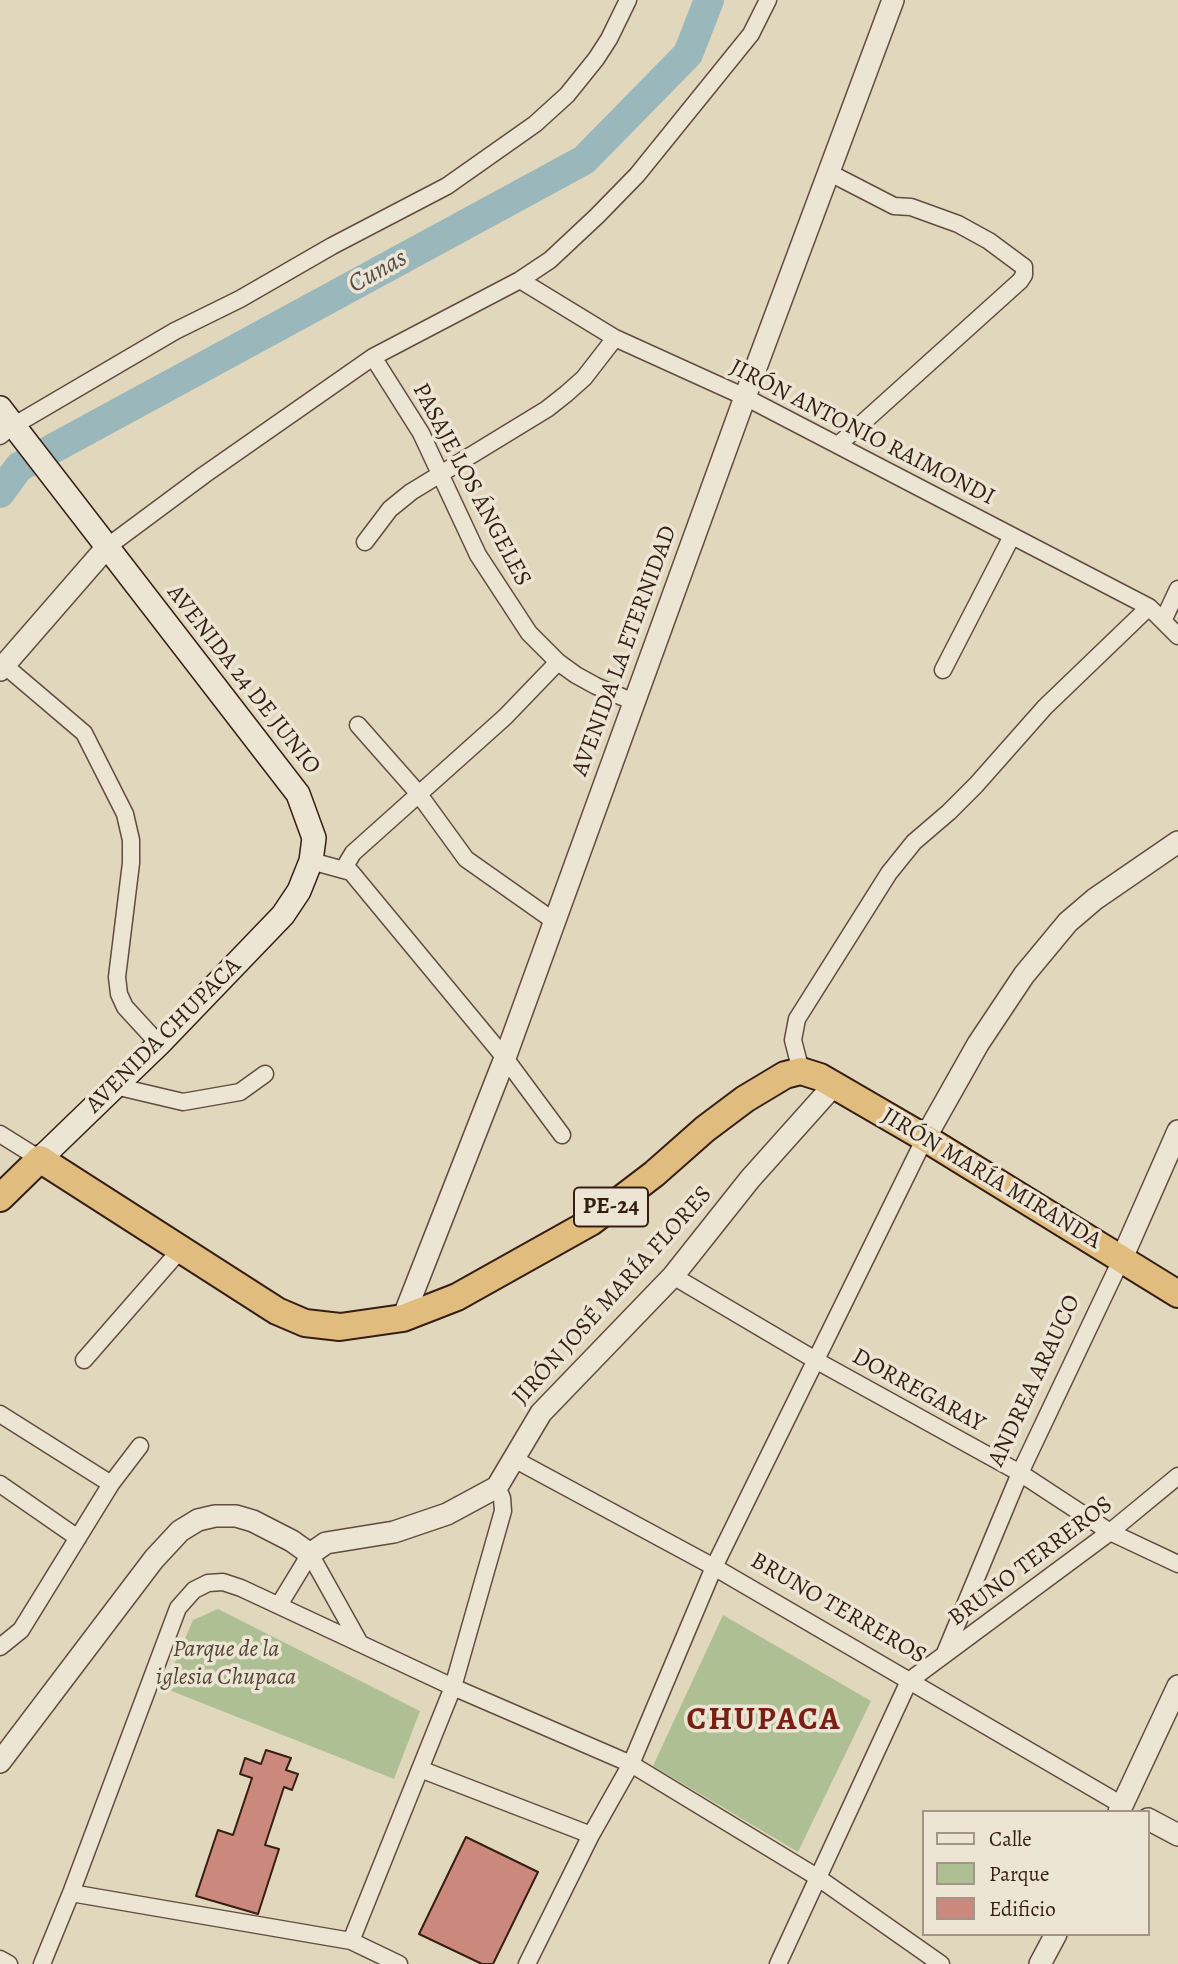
<!DOCTYPE html>
<html>
<head>
<meta charset="utf-8">
<style>
  body { margin:0 }
  #map { position:relative; width:1178px; height:1964px; overflow:hidden; background:#e1d7bd; font-family:Alegreya,serif }
  canvas { display:block }
  .legend { position:absolute; left:922px; top:1810px; width:228px; height:126px; box-sizing:border-box; background:#ece5d4; border:2px solid #a39588; margin:0; padding:9px 12px; list-style:none; font-size:21px; color:#361e15 }
  .legend li { display:flex; align-items:center; gap:14px; height:35px }
  .legend b { width:35px; border:2px solid #a39588 }
</style>
</head>
<body>
<div id="map">
<canvas width="1178" height="1964"></canvas>
<ul class="legend">
<li><b style="height:9px;background:#ece5d4"></b>Calle</li>
<li><b style="height:19px;background:#afbf94"></b>Parque</li>
<li><b style="height:19px;background:#cb887d"></b>Edificio</li>
</ul>
</div>
<script>
const ctx = document.querySelector('canvas').getContext('2d');
ctx.lineJoin = 'round';
function fill(path, color) { ctx.fillStyle = color; ctx.fill(path, 'evenodd'); }
const shape = rows => new Path2D(rows.map(r => 'M' + r).join(''));
function strokePath(path, color, width, dash) { ctx.strokeStyle = color; ctx.lineWidth = width; ctx.lineCap = dash ? 'butt' : 'round'; ctx.setLineDash(dash || []); ctx.stroke(path); }
function write(font, color, halo, rows, align = 'center') {
  ctx.font = font + ' Alegreya,serif'; ctx.lineWidth = 7; ctx.setLineDash([]); ctx.textBaseline = 'middle'; ctx.strokeStyle = halo; ctx.fillStyle = color; for (const [text, x, y, turn = 0] of rows) {
    ctx.save(); ctx.translate(x, y); ctx.rotate((+turn || 0) * Math.PI / 180); ctx.textAlign = isNaN(turn) ? turn : align; if (halo) ctx.strokeText(text, 0, 0); ctx.fillText(text, 0, 0); ctx.restore();
  }
}
fill(shape([
  [218,1609,420,1711,394,1779,164,1688,193,1620],
  [723,1615,871,1701,798,1852,653,1766]
]), '#afbf94');
strokePath(shape([
  [0,493,19,467,584,160,688,54,709,0]
]), '#9ab7bc', 30);
const building = shape([
  [266,1750,291,1758,286,1770,298,1774,292,1790,284,1787,265,1845,279,1849,258,1914,196,1896,218,1830,233,1835,252,1778,240,1774,245,1758,261,1764,266,1750],
  [466,1837,538,1872,493,1964,482,1964,419,1934,466,1837]
]);
fill(building, '#cb887d');
strokePath(building, '#361e15', 2);
const minor = shape([
  [828,172,894,206,911,207,958,224,989,241,1024,267,1024,275,1020,281,838,445],
  [520,280,615,338,745,397,1149,607,1178,636],
  [373,357,421,433,478,555,529,633,558,662,576,675,596,686,634,702],
  [0,436,13,426,175,331,240,299,332,246,447,186,535,124,567,95,596,59,609,39,628,0],
  [365,542,390,509,411,492,547,409,566,394,584,378,615,338],
  [107,547,204,475,373,357,520,280,550,260,597,216,637,175,751,34,768,0],
  [1163,621,1178,589],
  [4,665,84,733,125,814,131,840,131,863,117,977,119,994,125,1007,159,1044],
  [943,670,1012,536],
  [358,725,418,793,466,859,554,921],
  [311,861,351,872,505,1058,562,1135],
  [344,868,353,853,505,717,558,662],
  [801,1071,793,1040,797,1019,889,873,914,842,949,812,976,785,1045,707,1149,607],
  [115,1086,183,1102,240,1092,265,1074],
  [0,1134,40,1159],
  [673,1276,817,1361,1020,1473,1110,1532,1178,1564],
  [84,1360,181,1249],
  [0,1414,111,1484],
  [512,1458,714,1567,1122,1805],
  [0,1484,78,1538],
  [310,1554,358,1640],
  [279,1605,310,1554],
  [0,1647,21,1630,111,1484,140,1446],
  [945,1653,1020,1473,1122,1258],
  [420,1769,591,1835],
  [71,1893,351,1941,399,1964],
  [351,1941,453,1687,503,1511,502,1498,497,1487],
  [0,1959,9,1964],
  [42,1964,71,1893,178,1608,194,1590,208,1583,223,1582,241,1588,453,1687,631,1764,817,1877,941,1964],
  [527,1964,591,1835,631,1764,714,1567,925,1138],
  [778,1964,909,1681,1110,1532,1178,1476]
]);
const tertiary = shape([
  [0,670,107,547],
  [925,1138,978,1044,1024,975,1068,922,1095,899,1178,842],
  [1122,1258,1178,1131],
  [403,1318,505,1058,745,397,893,0],
  [0,1762,154,1559,180,1531,198,1520,215,1516,236,1516,253,1521,292,1541,310,1554,326,1543,394,1532,447,1514,497,1487,541,1413,673,1276,750,1179,834,1085],
  [1119,1812,1178,1686],
  [1148,1819,1178,1835],
  [1040,1964,1056,1934]
]);
const secondary = shape([
  [0,408,298,794,314,838,311,861,299,891,283,915,159,1044,40,1159]
]);
const trunk = shape([
  [0,1198,40,1159,277,1311,305,1323,340,1327,403,1318,457,1297,591,1222,654,1174,705,1129,745,1099,785,1075,801,1071,820,1077,925,1138,1178,1294]
]);
strokePath(minor, '#614c3f', 19);
strokePath(tertiary, '#614c3f', 24);
strokePath(secondary, '#361e15', 26);
strokePath(trunk, '#361e15', 30);
strokePath(minor, '#ece5d4', 16);
strokePath(tertiary, '#ece5d4', 21);
strokePath(secondary, '#ece5d4', 23);
strokePath(trunk, '#e0bc7e', 26);
for (const [x, y, w] of [
  [611,1207,74]
]) { const box = new Path2D(); box.roundRect(x - w / 2, y - 19.5, w, 39, 5); ctx.fillStyle = '#ece5d4'; ctx.fill(box); strokePath(box, '#361e15', 2); }
write('bold 23px', '#361e15', null, [
  ["PE-24",611,1207]
]);
write('24px', '#361e15', '#ece5d4', [
  ["JIRÓN ANTONIO RAIMONDI",862,433,27],
  ["PASAJE LOS ÁNGELES",471,485,62],
  ["AVENIDA LA ETERNIDAD",625,651,-70],
  ["AVENIDA 24 DE JUNIO",243,680,52],
  ["AVENIDA CHUPACA",164,1036,-45],
  ["JIRÓN MARÍA MIRANDA",991,1179,31],
  ["JIRÓN JOSÉ MARÍA FLORES",613,1296,-48],
  ["ANDREA ARAUCO",1035,1381,-65],
  ["DORREGARAY",918,1391,29],
  ["BRUNO TERREROS",1031,1562,-37],
  ["BRUNO TERREROS",838,1609,30]
]);
write('italic 24px', '#544635', '#ece5d4', [
  ["Parque de la",226,1650],
  ["iglesia Chupaca",226,1678]
]);
write('italic 26px', '#544c47', '#ece5d4', [
  ["Cunas",378,272,-29]
]);
ctx.letterSpacing = '2px';
write('bold 32px', '#7a1f14', '#ece5d4', [
  ["CHUPACA",764,1721]
]);
ctx.letterSpacing = '0px';
</script>
</body>
</html>
